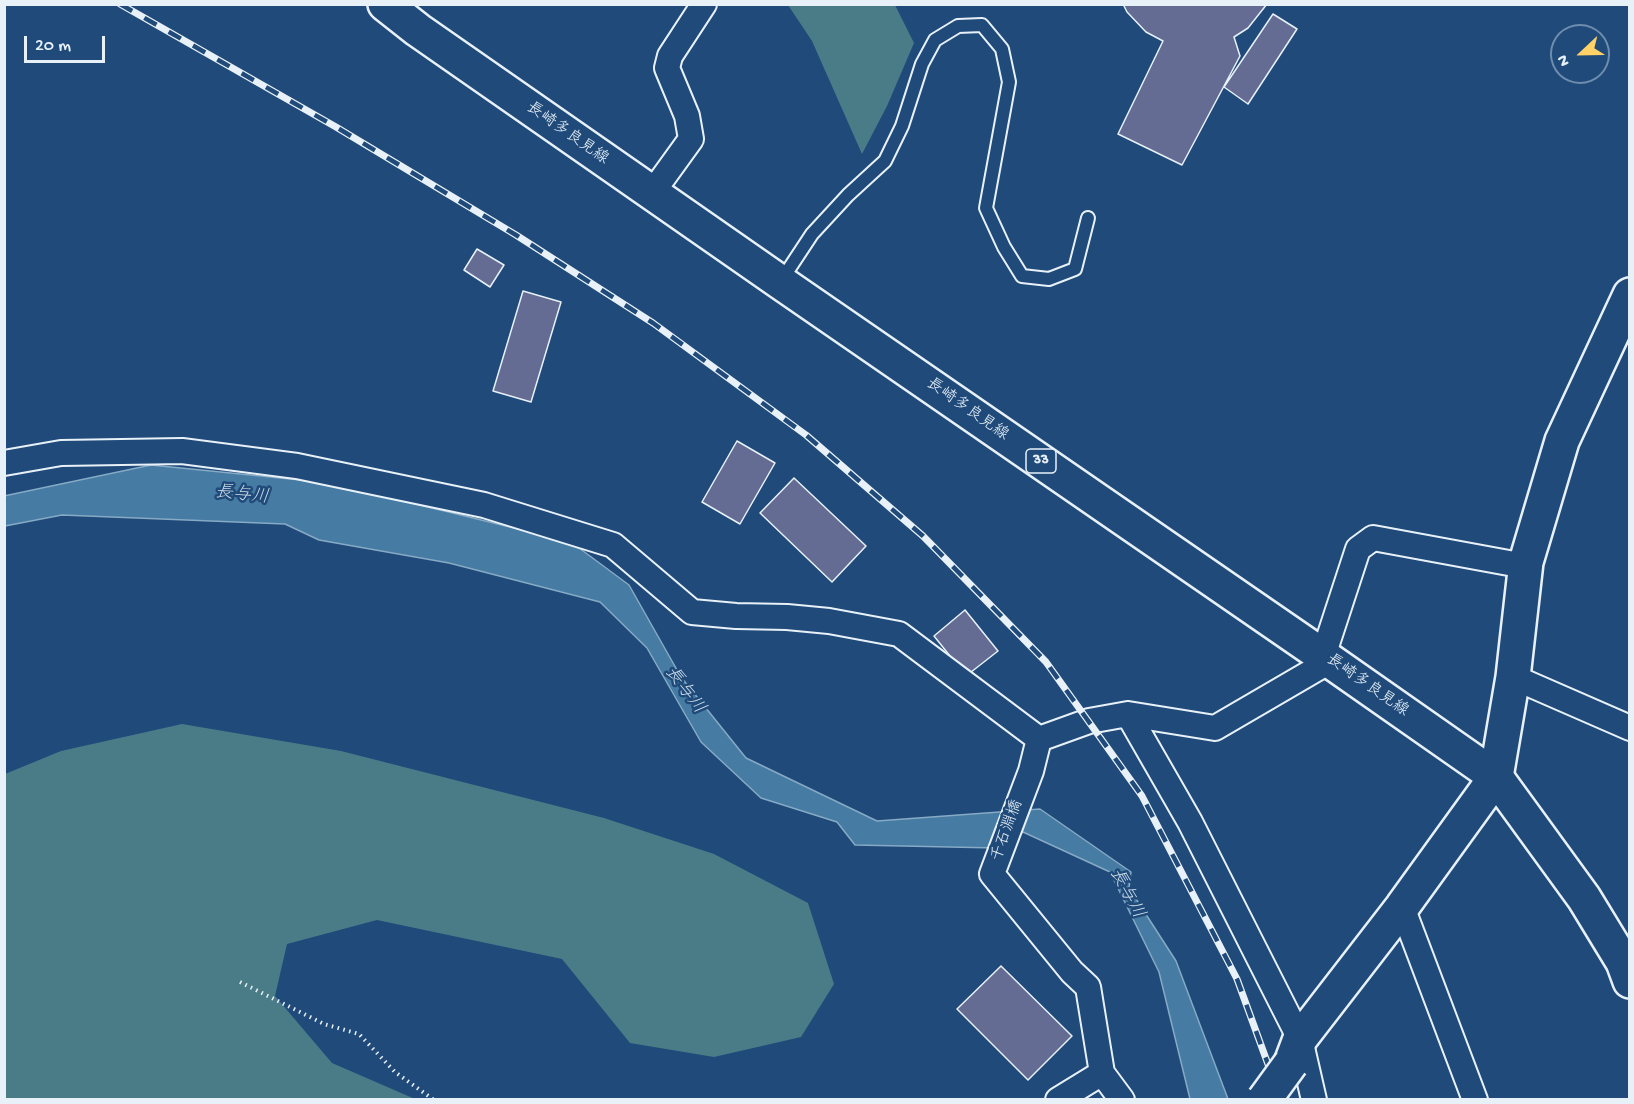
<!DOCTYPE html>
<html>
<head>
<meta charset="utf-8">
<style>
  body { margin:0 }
  #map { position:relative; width:1634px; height:1104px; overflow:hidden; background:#1f4a7a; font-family:"Gochi Hand",sans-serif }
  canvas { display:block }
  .frame { position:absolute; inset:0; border:6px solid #e8f1f8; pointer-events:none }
  .north { position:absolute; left:1550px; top:24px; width:60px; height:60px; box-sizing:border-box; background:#1f4a7a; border:2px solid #6f8dac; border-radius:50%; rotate:248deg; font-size:16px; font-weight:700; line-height:24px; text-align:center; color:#e8f1f8 }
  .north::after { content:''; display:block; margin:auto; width:21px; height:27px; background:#ffd166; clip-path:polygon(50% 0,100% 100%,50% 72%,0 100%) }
  .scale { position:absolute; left:24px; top:36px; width:81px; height:27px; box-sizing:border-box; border:3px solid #e8f1f8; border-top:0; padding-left:8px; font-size:18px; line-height:21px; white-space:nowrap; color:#e8f1f8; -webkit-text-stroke:4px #1f4a7a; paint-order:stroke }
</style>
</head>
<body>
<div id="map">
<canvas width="1634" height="1104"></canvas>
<div class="frame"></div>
<div class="north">N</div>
<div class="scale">20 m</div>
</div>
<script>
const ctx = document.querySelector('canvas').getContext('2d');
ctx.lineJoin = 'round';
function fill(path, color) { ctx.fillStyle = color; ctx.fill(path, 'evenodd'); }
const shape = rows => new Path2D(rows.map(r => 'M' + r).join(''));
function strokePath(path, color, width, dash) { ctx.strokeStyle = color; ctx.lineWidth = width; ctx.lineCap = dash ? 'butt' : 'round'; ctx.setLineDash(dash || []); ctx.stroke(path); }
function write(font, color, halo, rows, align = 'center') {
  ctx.font = font + ' "Gochi Hand","Klee One",sans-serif'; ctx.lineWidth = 5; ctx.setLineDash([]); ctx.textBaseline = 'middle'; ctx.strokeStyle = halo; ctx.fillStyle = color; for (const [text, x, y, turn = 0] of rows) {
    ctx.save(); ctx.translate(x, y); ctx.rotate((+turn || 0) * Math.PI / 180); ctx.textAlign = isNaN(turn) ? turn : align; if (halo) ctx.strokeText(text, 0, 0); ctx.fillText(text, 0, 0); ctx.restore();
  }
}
fill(shape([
  [788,5,895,5,914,43,887,106,862,154,812,41],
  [182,724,341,751,604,818,714,854,808,903,834,984,801,1037,714,1057,630,1043,562,959,377,920,287,944,275,996,332,1063,415,1099,5,1099,5,774,61,751]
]), '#4a7c88');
const water = shape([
  [151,465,330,483,571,542,629,585,681,677,746,758,877,821,1040,809,1131,872,1129,888,1176,961,1228,1099,1190,1099,1159,972,1110,872,1023,832,997,848,855,845,837,822,761,798,701,742,647,648,600,602,449,563,319,540,285,524,62,515,5,526,4,496,151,465]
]);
fill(water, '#467ba3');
strokePath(water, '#87aac5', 1.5);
const building = shape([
  [1123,4,1267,4,1248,28,1234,37,1240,56,1182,165,1118,134,1163,41,1146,32,1127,12,1123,4],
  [1273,14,1297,29,1248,104,1224,87,1273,14],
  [477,249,504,265,490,287,464,270,477,249],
  [523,291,561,302,531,402,493,391,523,291],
  [737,441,775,463,740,524,702,502,737,441],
  [794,478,866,546,832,582,760,513,794,478],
  [965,610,998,651,966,676,934,636,965,610],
  [1001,966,1072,1036,1028,1080,957,1009,1001,966]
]);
fill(building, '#646c93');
strokePath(building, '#e8f1f8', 1.5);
const lane = shape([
  [781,281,812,234,848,195,885,161,902,126,922,64,935,40,958,26,982,25,1002,49,1009,82,986,208,1004,247,1022,276,1049,279,1075,269,1088,218]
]);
const street = shape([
  [652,193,691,139,687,116,667,68,670,56,704,4],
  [4,463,61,453,182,451,297,466,484,505,613,545,692,612,736,616,787,617,829,621,899,634,1039,739],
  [1323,656,1358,549,1373,538,1525,566],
  [1513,677,1630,728],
  [1128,714,1190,822,1300,1039,1314,1100],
  [1039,739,1031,771,992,874,1072,972,1088,987,1102,1073,1058,1100],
  [1039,739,1089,721,1128,714,1215,728,1330,661],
  [1402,907,1475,1100],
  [1102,1073,1122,1100]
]);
const secondary = shape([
  [1291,1063,1300,1039,1402,907,1496,777,1513,677,1526,562,1562,441,1630,295]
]);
const primary = shape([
  [385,4,418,30,780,282,1323,656,1496,777,1584,898,1623,962,1630,981]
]);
strokePath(lane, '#e8f1f8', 16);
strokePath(street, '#e8f1f8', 28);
strokePath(secondary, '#e8f1f8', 38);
strokePath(primary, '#e8f1f8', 38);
strokePath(shape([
  [240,982,324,1024,359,1034,395,1072,434,1100]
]), '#e8f1f8', 4, [1.5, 4.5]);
strokePath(lane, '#1f4a7a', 12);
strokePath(street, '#1f4a7a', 24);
strokePath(secondary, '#1f4a7a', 33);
strokePath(primary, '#1f4a7a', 33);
const rail = shape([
  [120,4,336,127,516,235,653,323,806,435,923,536,1046,662,1142,796,1237,979,1281,1100]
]);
strokePath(rail, '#e8f1f8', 7);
strokePath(rail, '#1f4a7a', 4.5, [14]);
const secondaryBridge = shape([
  [1264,1100,1291,1063]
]);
strokePath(secondaryBridge, '#e8f1f8', 38, []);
strokePath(secondaryBridge, '#1f4a7a', 33);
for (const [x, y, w] of [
  [1041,461,30]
]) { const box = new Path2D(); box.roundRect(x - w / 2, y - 12, w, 24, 4.5); ctx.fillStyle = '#1f4a7a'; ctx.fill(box); strokePath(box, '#e8f1f8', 1.5); }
write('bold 15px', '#e8f1f8', null, [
  ["33",1041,461]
]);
write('16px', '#e8f1f8', '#1f4a7a', [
  ["長崎多良見線",567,134,35],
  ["長崎多良見線",967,410,35],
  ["長崎多良見線",1367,686,35],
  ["千石淵橋",1008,831,-70]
]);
write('italic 18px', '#d0dfeb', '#1f4a7a', [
  ["長与川",242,496,6],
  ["長与川",684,691,53],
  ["長与川",1126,894,62]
]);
</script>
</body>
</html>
